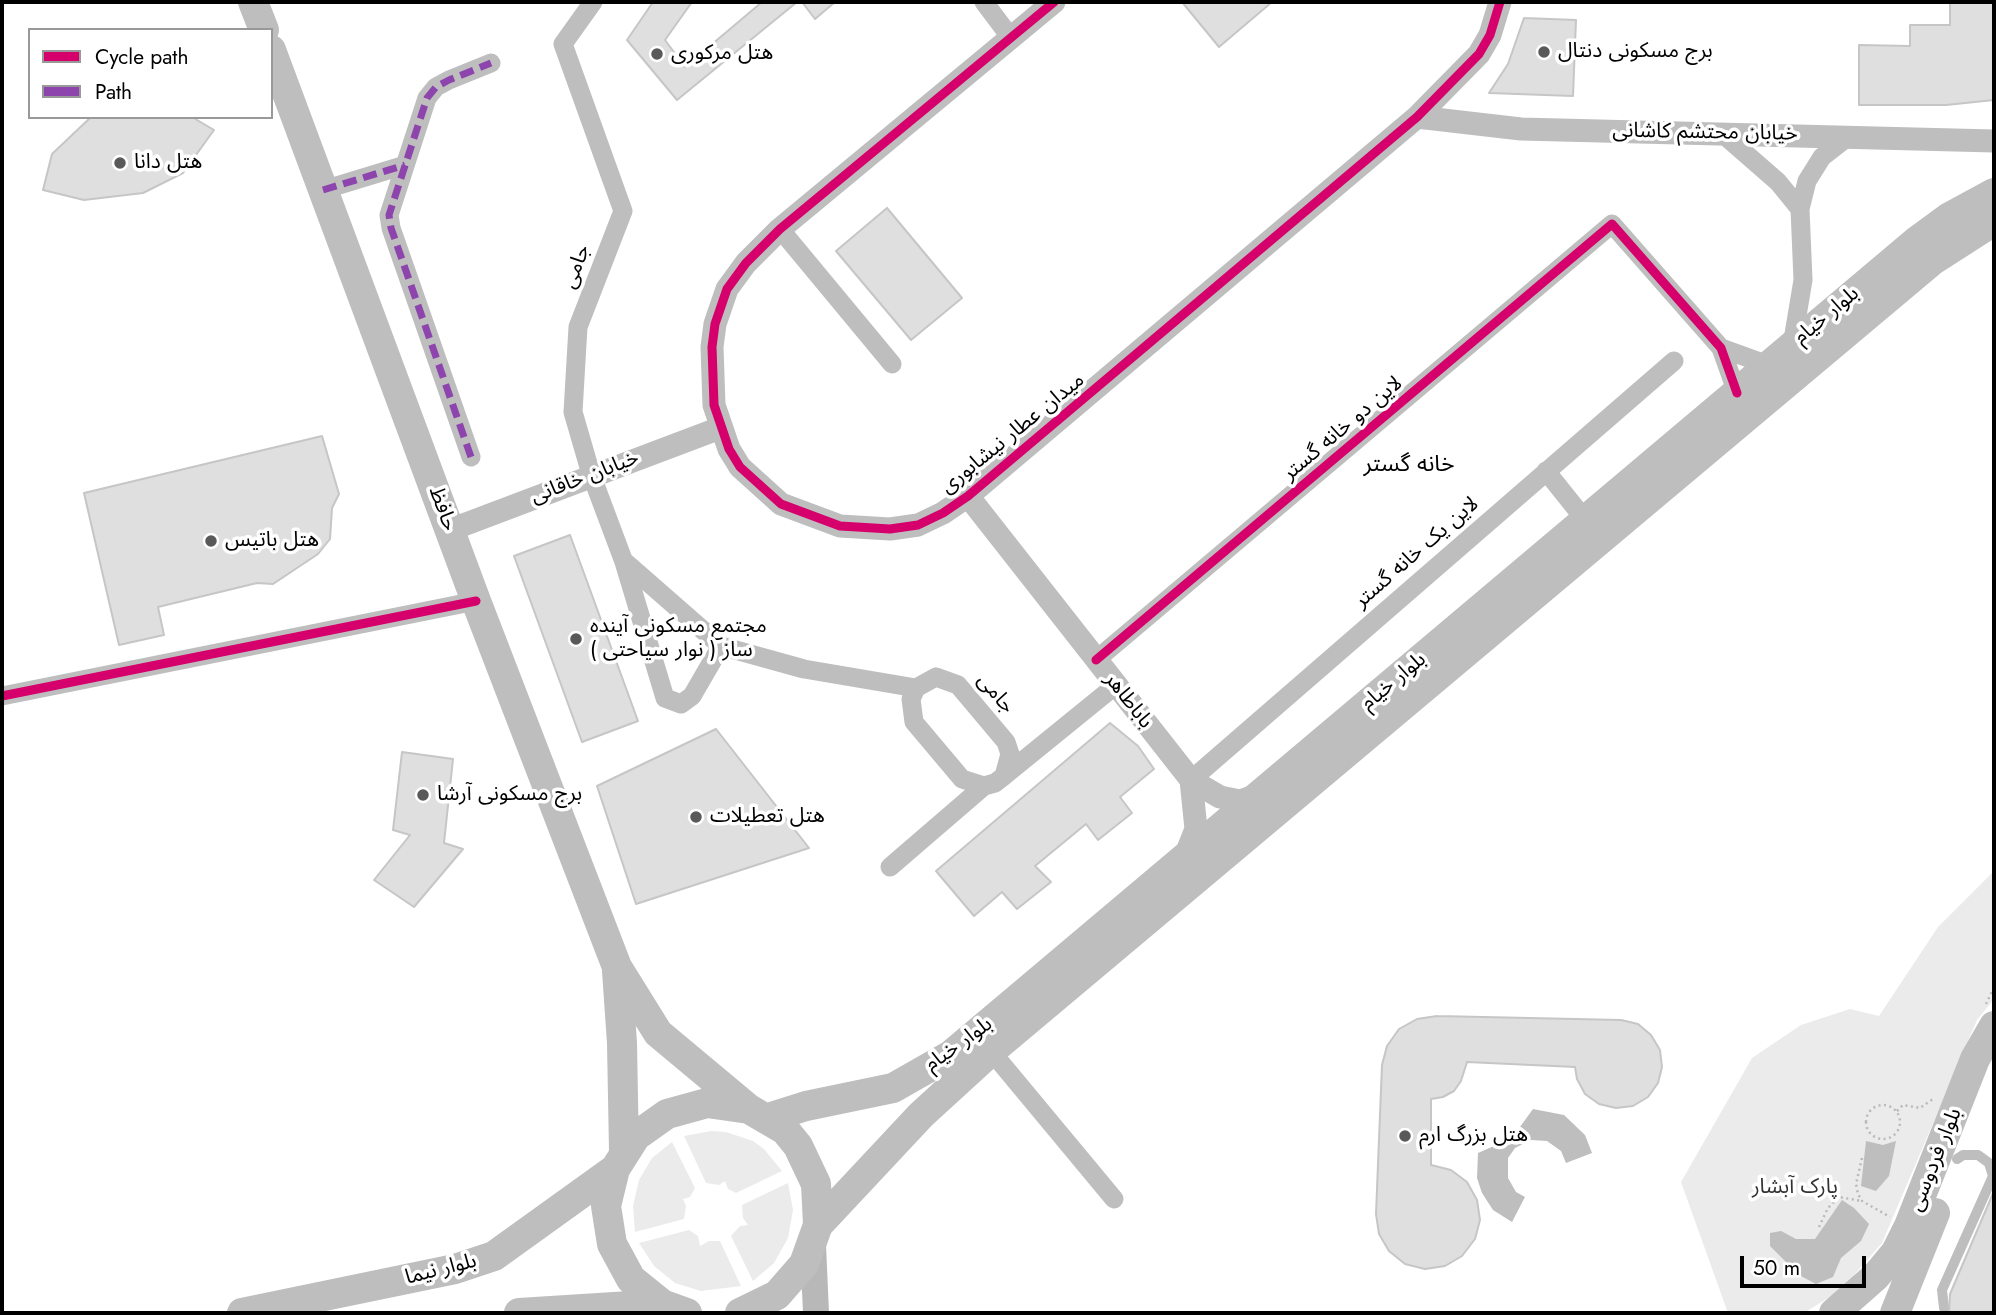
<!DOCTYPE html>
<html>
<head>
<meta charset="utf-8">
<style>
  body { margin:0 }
  #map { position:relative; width:1996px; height:1315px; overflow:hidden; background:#fff; font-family:Jost,sans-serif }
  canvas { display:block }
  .frame { position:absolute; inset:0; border:4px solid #000; pointer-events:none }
  .legend { position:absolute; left:28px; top:28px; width:245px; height:91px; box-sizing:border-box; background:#fff; border:2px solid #999; margin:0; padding:9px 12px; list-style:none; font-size:21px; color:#000 }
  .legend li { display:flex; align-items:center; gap:14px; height:35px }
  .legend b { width:35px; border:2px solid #999 }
  .scale { position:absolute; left:1740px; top:1256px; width:126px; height:32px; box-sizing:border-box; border:4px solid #000; border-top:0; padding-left:9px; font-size:21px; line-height:24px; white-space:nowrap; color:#000; -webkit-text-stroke:5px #fff; paint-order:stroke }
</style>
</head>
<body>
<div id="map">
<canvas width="1996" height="1315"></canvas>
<div class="frame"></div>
<ul class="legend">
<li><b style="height:9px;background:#d6006c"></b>Cycle path</li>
<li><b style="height:9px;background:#8e44ad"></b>Path</li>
</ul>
<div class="scale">50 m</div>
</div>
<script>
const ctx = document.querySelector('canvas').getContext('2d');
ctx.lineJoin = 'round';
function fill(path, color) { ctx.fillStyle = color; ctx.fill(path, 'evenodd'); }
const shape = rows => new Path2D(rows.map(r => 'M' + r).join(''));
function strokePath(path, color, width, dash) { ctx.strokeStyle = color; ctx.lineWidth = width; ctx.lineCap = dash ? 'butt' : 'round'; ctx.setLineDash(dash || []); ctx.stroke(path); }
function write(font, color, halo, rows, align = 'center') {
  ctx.font = font + ' Jost,"Noto Sans Arabic",sans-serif'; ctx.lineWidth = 7; ctx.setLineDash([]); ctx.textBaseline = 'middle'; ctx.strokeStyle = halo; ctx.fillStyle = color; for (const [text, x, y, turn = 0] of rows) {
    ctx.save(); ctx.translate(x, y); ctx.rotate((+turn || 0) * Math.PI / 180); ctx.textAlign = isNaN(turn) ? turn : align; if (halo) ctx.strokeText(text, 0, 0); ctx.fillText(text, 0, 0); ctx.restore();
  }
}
fill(shape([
  [1994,871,1994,999,1977,1020,1882,1243,1841,1290,1804,1313,1728,1313,1681,1182,1752,1058,1801,1025,1850,1009,1879,1016,1938,927],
  [711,1131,726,1132,753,1141,764,1149,782,1171,736,1193,728,1189,725,1181,719,1185,706,1183,684,1136],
  [672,1142,695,1188,690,1197,683,1199,686,1206,684,1219,635,1232,633,1206,639,1180,652,1158],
  [788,1183,793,1210,788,1238,774,1263,753,1281,731,1236,740,1226,748,1225,743,1218,742,1205],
  [689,1230,698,1236,700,1246,709,1241,720,1241,741,1286,701,1291,675,1283,654,1266,639,1243]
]), '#ebebeb');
fill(shape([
  [1533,1109,1564,1115,1585,1135,1592,1153,1566,1163,1561,1151,1547,1141,1531,1140,1515,1148,1508,1158,1508,1178,1516,1192,1525,1197,1512,1222,1493,1210,1482,1193,1477,1178,1478,1153,1512,1138],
  [1866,1141,1883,1145,1896,1141,1889,1176,1876,1191,1861,1186],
  [1842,1200,1854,1208,1869,1224,1861,1241,1841,1258,1833,1277,1816,1284,1799,1275,1770,1246,1770,1233,1781,1231,1796,1239,1815,1239]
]), '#bebebe');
const building = shape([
  [653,2,692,2,665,40,685,67,762,2,797,2,677,100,627,40,653,2],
  [802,2,835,2,815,19,802,2],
  [1182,2,1272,2,1219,47,1182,2],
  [1950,2,1994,2,1994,100,1946,105,1859,105,1859,45,1910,46,1910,25,1950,25,1950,2],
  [1524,18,1576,20,1573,96,1489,93,1508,64,1524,18],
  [91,117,192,117,214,130,183,173,143,193,84,200,43,190,52,154,91,117],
  [887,208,962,298,911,340,836,251,887,208],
  [322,436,339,494,332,508,330,539,318,554,273,584,257,583,158,607,164,635,119,645,84,493,322,436],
  [570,535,638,721,582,742,514,556,570,535],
  [1110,723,1138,746,1154,769,1120,797,1132,813,1098,840,1086,824,1035,866,1051,882,1017,909,1002,892,974,916,936,871,1110,723],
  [716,729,809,848,636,904,597,786,716,729],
  [402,752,453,759,444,843,463,849,414,907,374,880,410,835,393,830,402,752],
  [1437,1016,1621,1020,1638,1024,1651,1035,1660,1050,1662,1067,1658,1083,1648,1097,1633,1106,1616,1108,1599,1104,1585,1094,1577,1079,1575,1067,1467,1062,1461,1081,1454,1091,1443,1097,1431,1099,1431,1165,1451,1170,1467,1182,1477,1200,1480,1220,1475,1239,1462,1256,1445,1266,1425,1269,1405,1264,1389,1251,1379,1234,1376,1214,1382,1065,1387,1046,1399,1029,1417,1019,1437,1016],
  [1994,1191,1994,1313,1949,1313,1950,1294,1994,1191]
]);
fill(building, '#dfdfdf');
strokePath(building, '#c6c6c6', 2);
strokePath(shape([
  [1986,1004,1994,987],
  '1866 1122a17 17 0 1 1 34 0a17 17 0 1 1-34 0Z',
  [1897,1111,1903,1105,1920,1108,1933,1099],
  [1862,1158,1856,1184,1858,1194,1862,1201,1890,1217],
  [1819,1227,1828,1208,1839,1197,1862,1201]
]), '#b9b9b9', 2.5, [2, 3.5]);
strokePath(shape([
  [1944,1308,1942,1290,1993,1176,1989,1163,1978,1155,1963,1155,1957,1159]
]), '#bebebe', 10);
strokePath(shape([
  [593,2,563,44,623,211,578,327,573,412,591,474,624,562,665,698,681,704,692,696,721,646],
  [984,2,1011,38],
  [1723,134,1778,182,1800,209],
  [323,190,405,165],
  [780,229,892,364],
  [1792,346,1803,280,1800,209,1807,181,1822,157,1849,136],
  [1721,348,1768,365],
  [471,457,391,228,389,215,427,98,436,87,449,80,491,63],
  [1546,471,1586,521],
  [625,562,721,646,804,669,916,688],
  [1096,660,1612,224,1721,348,1737,393],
  [936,677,958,685,1006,742,1010,754,1004,776,995,783,984,786,962,779,914,722,911,699,916,688,936,677],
  [2,696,476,601],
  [1004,776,1116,685],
  [1191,780,1674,361],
  [890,867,984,786],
  [991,1051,1114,1199]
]), '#bebebe', 19);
strokePath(shape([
  [1054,2,780,229,746,263,727,289,715,324,712,347,714,405,729,449,740,467,781,504,840,526,890,529,918,525,943,513,968,496,1417,117,1479,54,1490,35,1500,2],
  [1417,117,1521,129,1994,141],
  [968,496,1191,780,1220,797,1240,801,1260,794],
  [450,530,720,428],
  [1185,857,1196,829,1191,780]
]), '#bebebe', 23);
strokePath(shape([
  [813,1245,816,1313]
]), '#b8b8b8', 26);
strokePath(shape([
  [253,2,264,30],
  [271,50,476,601,617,967,658,1033,749,1109],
  [617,971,622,1043,624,1151],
  [768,1118,806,1106,893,1088,951,1055,1918,240,1948,218,1994,193],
  [818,1225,921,1115,991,1051,1933,260,1994,221],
  [242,1313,455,1269,494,1256,615,1169],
  [519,1313,662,1304],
  [687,1313,662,1304,631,1279,612,1244,606,1206,615,1169,636,1136,667,1114,707,1103,749,1109,785,1130,798,1146,816,1184,818,1225,804,1264,777,1295,740,1313],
  [1834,1313,1876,1276,1896,1252,1909,1226,1975,1059,1994,1026],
  [1895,1313,1935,1213]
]), '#bebebe', 30);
strokePath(shape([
  [323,190,405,165],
  [471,457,391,228,389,215,427,98,436,87,449,80,491,63]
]), '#8e44ad', 7, [14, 7]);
strokePath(shape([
  [1054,2,780,229,746,263,727,289,715,324,712,347,714,405,729,449,740,467,781,504,840,526,890,529,918,525,943,513,968,496,1417,117,1479,54,1490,35,1500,2],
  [1096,660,1612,224,1721,348,1737,393],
  [2,696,476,601]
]), '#d6006c', 9);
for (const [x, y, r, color] of [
  [1544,52,7,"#595959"],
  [657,54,7,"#595959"],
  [120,163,7,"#595959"],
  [211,541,7,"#595959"],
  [576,639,7,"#595959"],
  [423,795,7,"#595959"],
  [696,817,7,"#595959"],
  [1405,1136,7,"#595959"]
]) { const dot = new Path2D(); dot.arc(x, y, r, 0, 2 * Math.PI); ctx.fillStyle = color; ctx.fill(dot); strokePath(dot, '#fff', 2.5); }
write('21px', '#000', '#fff', [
  ["برج مسکونی دنتال",1558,52],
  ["هتل مرکوری",671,54],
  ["هتل دانا",134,163],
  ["هتل باتیس",225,541],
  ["مجتمع مسکونی آینده",590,627],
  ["ساز ( نوار سیاحتی )",590,651],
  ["برج مسکونی آرشا",437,795],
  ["هتل تعطیلات",710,817],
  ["هتل بزرگ ارم",1419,1136]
], 'left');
write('21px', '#000', '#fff', [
  ["خیابان محتشم کاشانی",1705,133,1],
  ["جامی",577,267,-69],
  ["بلوار خیام",1827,316,-40],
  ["لاین دو خانه گستر",1343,429,-40],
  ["میدان عطار نیشابوری",1013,434,-39],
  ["خیابان خاقانی",585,478,-21],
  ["حافظ",442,509,70],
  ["لاین یک خانه گستر",1417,553,-41],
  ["بلوار خیام",1394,682,-40],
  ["جامی",995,694,50],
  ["باباطاهر",1128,701,52],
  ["بلوار خیام",959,1045,-36],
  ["بلوار فردوسی",1936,1160,-68],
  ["بلوار نیما",441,1270,-14]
]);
write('21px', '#323232', '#fff', [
  ["پارک آبشار",1795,1188]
]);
write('23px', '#000', '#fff', [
  ["خانه گستر",1409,465]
]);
</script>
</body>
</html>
